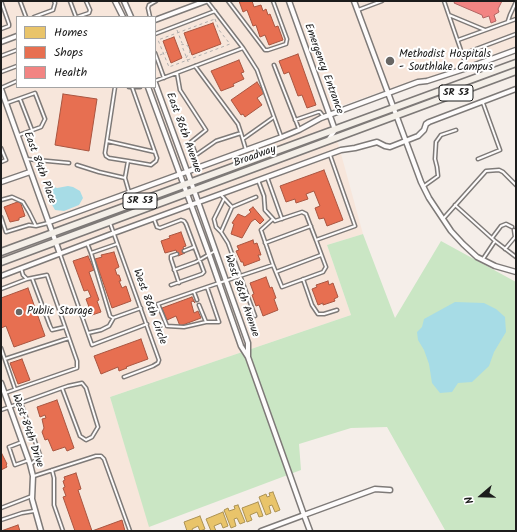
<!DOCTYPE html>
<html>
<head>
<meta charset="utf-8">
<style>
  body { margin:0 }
  #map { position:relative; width:517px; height:532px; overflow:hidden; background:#f5eee9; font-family:Kalam,sans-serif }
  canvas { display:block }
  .frame { position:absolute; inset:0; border:2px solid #1c1c1c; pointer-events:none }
  .legend { position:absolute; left:16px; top:16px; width:140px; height:72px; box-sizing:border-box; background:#fff; border:1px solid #a4a4a4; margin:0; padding:5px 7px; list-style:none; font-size:12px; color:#1c1c1c }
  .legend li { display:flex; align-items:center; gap:8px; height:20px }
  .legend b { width:20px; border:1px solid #a4a4a4 }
  .north { position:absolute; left:461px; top:476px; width:40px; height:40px; -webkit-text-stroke:3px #fff; paint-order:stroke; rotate:250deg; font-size:11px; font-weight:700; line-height:16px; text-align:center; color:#1c1c1c }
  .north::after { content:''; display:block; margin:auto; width:14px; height:18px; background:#1c1c1c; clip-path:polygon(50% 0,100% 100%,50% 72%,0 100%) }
</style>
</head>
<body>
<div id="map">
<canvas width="517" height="532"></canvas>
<div class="frame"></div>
<ul class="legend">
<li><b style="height:11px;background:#e9c46a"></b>Homes</li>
<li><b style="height:11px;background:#e76f51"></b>Shops</li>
<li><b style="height:11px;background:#f28482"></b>Health</li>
</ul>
<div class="north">N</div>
</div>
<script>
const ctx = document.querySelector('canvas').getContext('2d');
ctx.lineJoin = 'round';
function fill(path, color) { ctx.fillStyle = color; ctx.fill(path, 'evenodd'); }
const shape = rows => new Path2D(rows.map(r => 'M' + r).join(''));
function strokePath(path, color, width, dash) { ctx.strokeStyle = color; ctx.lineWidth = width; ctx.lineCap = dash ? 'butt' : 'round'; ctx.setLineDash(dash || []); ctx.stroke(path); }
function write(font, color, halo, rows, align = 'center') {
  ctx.font = font + ' Kalam,sans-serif'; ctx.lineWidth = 4; ctx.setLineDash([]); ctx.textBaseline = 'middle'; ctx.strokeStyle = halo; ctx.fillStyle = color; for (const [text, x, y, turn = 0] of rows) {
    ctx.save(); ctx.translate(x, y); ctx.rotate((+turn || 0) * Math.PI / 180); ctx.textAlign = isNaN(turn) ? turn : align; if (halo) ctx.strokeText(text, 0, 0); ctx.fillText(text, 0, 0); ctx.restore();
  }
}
fill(shape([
  [1,1,516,1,516,46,432,77,415,80,329,110,363,234,327,245,351,315,110,397,151,531,1,531],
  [17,17,155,17,155,87,17,87]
]), '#f7e6db');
fill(shape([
  [363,234,395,318,441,241,516,282,516,531,444,531,445,530,387,427,351,428,299,444,301,470,149,527,110,397,351,315,327,245]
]), '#cae6c4');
fill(shape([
  [52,186,57,188,68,186,73,187,80,191,83,198,79,205,64,211,55,210,46,194,48,187],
  [455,302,484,303,496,309,505,317,506,332,494,352,489,366,472,382,458,383,452,392,440,393,432,383,429,364,424,350,418,340,417,332,422,327,424,319]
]), '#a7dce6');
const homes = shape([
  [273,492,280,510,275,512,272,505,269,506,271,513,266,515,259,497,266,494,267,497,270,496,269,493,273,492],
  [258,502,263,516,259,517,257,512,250,515,252,520,247,522,242,508,258,502],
  [238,505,245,522,240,524,237,518,234,519,236,526,231,528,224,510,228,508,229,511,235,509,234,506,238,505],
  [223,512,228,526,223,528,221,523,214,526,216,531,211,531,206,519,223,512],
  [200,516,205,529,200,531,198,526,192,529,193,531,187,531,184,522,200,516]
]);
fill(homes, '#e9c46a');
strokePath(homes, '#ac9253', 1);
const shops = shape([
  [239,1,252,1,254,7,261,5,263,11,266,9,268,15,270,14,275,27,278,26,283,40,269,45,265,35,260,37,256,25,253,26,247,10,243,12,239,1],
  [213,23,221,44,192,55,184,33,213,23],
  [174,37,182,58,171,63,163,41,174,37],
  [298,54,316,105,307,108,302,95,298,96,289,72,284,74,279,61,298,54],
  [239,60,244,72,241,73,244,79,233,84,234,86,221,91,211,71,239,60],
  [257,82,264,93,257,98,262,105,245,117,243,114,241,115,231,100,257,82],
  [63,94,97,99,89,151,55,145,63,94],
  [324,170,343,220,327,226,324,218,319,219,315,208,320,206,314,191,306,194,308,199,296,203,295,199,286,202,280,186,324,170],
  [20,201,25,216,19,218,19,220,10,222,4,207,20,201],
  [253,207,264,220,260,224,255,219,251,222,242,238,231,234,234,224,232,223,238,214,245,217,251,212,249,210,253,207],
  [181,232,186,246,183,247,185,253,178,256,176,250,165,253,161,241,170,238,169,236,181,232],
  [253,240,254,244,257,243,261,255,258,255,260,260,244,266,243,262,241,262,236,251,239,250,237,246,253,240],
  [114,252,119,267,115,269,117,275,119,275,121,281,119,281,122,288,126,286,131,301,112,308,95,259,102,257,101,255,114,252],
  [88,256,94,270,89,272,99,300,97,301,101,312,92,315,86,299,91,297,88,290,84,291,73,261,88,256],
  [266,277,270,288,272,287,276,298,274,299,278,310,263,316,259,305,256,306,252,295,254,294,250,283,266,277],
  [328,281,329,285,333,283,338,297,334,299,335,301,323,305,323,303,318,305,312,289,317,287,316,285,328,281],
  [28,288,45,336,14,347,6,326,1,328,1,298,28,288],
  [192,297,195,303,193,301,191,302,194,313,198,311,201,318,180,326,176,316,167,320,162,308,192,297],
  [141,339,148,359,126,367,127,368,119,371,118,367,101,374,94,356,141,339],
  [22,359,30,380,18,384,10,363,22,359],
  [57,400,74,448,67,451,65,447,53,451,48,439,45,440,42,432,44,428,42,419,46,418,45,415,40,417,37,407,57,400],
  [1,452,7,464,6,465,7,467,1,470,1,452],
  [76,473,81,489,78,490,92,531,122,520,125,531,75,531,63,497,66,496,63,488,65,487,63,481,65,480,64,477,76,473],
  [18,525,20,531,1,531,18,525]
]);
fill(shops, '#e76f51');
strokePath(shops, '#aa5641', 1);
const health = shape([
  [455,1,502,1,498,9,499,12,494,15,496,21,491,23,489,16,483,18,482,15,454,3,455,1]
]);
fill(health, '#f28482');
strokePath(health, '#b26563', 1);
const service = shape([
  [20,1,26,17],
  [70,1,76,17],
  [207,1,243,48,257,70,281,136],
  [228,1,265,50,268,50,286,44,287,39,273,1],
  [444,1,467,68],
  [358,10,382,1],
  [449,15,485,30],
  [34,17,53,10,55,3,54,1],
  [77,17,89,13,90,10,86,1],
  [150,17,148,8,149,5,156,1],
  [508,21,510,15,516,2],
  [1,29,9,26,9,24,1,1],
  [155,34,215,11],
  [458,40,516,19],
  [155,53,164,78],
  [463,54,516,34],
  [1,56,17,50],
  [274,65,299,129],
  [195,66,238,124,241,133],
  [1,72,17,66],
  [177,73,180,90,206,130,191,142,196,155,216,141,241,133,246,150],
  [155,81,243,48],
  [115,87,105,153,106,156,109,158,128,161],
  [129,87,140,87],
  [1,88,17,81],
  [20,99,32,130],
  [7,103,35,93,45,119,41,127,19,135],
  [295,120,318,112,320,112,323,116],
  [243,139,274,117],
  [107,141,155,152],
  [1,148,6,160,1,162],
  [26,159,69,163],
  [478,159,500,150,483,103],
  [77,165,99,172,125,178],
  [267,177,282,219],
  [258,180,264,196,265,210,275,221,302,212,306,214,316,240,355,226,330,155],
  [424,186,438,176,437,167,435,159,436,142,441,135,456,130],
  [129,192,125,178,128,161,151,165,156,161,157,158,132,87],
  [221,195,232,207,221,232,228,243,255,316],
  [1,200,12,197,23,202,29,212,36,226],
  [455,205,495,241],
  [232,207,256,197],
  [1,217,6,232,29,225,36,226,48,223],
  [154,219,157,227,160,228,181,220,184,221,186,224,204,272,202,274,171,285],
  [443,219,486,171,499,170,503,172,516,185],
  [110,223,159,360,158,363,153,366,124,377],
  [221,232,216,227,214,219,224,199],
  [492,238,501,226,506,224,512,227],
  [87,243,91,253,117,244],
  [265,243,311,226],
  [505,249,515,237,514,230],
  [184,251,194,247],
  [91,253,110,316,113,318,141,308],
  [60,254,92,345,147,324],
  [177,254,171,256,171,259,179,283],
  [483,259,495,241,516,257],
  [273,265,282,287,323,272,326,267,316,240],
  [174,270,196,262,215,251],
  [276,272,321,255],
  [32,278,50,326,52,330,65,327],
  [303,279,312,305,318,314,324,314,337,310],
  [207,287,219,322,206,322,184,327,167,326,158,304,207,287,273,265,261,230,273,219],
  [1,289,27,279],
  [194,292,197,300],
  [199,305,206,322],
  [88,333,101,330,109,326,113,319],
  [1,348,15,389],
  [5,359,69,338],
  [5,393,77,368,77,361,47,275,27,279,23,275,21,268],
  [18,404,62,388,68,386,82,383,86,388,98,427,92,437,86,440,80,436,62,388],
  [1,410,18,404,22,406,40,455,37,459,31,464],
  [22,442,9,447,15,465,29,460],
  [52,470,54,478,54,505,63,531],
  [34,476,96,456,101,456,104,459,130,531],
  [1,508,32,496],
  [1,520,22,513,34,511]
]);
const minor = shape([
  [115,1,123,17],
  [124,1,131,17],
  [289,1,335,130,329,139],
  [354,1,421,182,429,198,451,231,463,244,477,257,495,266,516,272],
  [155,20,206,1],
  [1,42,17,36],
  [148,87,209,254,241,346,248,357,248,343,191,182,155,83],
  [1,89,60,254],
  [1,182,30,172],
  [49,222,282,137,299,130,321,118,418,82,427,81,467,68,516,50],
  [1,276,114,233,341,150,355,148,377,142,385,146,390,147,418,136,424,130,426,124,429,122,516,89],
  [248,357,304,515,375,489,390,490],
  [1,383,30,464,33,476,32,499,41,531],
  [261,531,304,515,310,531]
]);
const primary = shape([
  [1,252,516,63],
  [1,262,516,71]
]);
strokePath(service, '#7e7a78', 5);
strokePath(minor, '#7e7a78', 7);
strokePath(primary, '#7e7a78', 9);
strokePath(shape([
  [215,19,219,30,230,44,169,67,158,40,215,19],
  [177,30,182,43],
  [160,55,167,52],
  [186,58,190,52,188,46,182,44,182,46,189,64]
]), '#b0afae', 1, [3, 3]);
strokePath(service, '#fefcfc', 2);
strokePath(minor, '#fefcfc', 4);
strokePath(primary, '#f4efe8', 6);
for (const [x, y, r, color] of [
  [390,61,5,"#686664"],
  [19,312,4,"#686664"]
]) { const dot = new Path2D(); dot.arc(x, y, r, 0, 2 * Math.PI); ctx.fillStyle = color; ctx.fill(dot); strokePath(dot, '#fff', 1.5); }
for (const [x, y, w] of [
  [456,93,34],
  [140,201,34]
]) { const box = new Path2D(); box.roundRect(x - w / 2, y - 8, w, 16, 3); ctx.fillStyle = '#fff'; ctx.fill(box); strokePath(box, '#1c1c1c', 1); }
write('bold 10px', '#1c1c1c', null, [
  ["SR 53",456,93],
  ["SR 53",140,201]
]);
write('11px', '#1c1c1c', '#fff', [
  ["Methodist Hospitals",399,55],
  ["- Southlake Campus",399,68],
  ["Public Storage",27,312]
], 'left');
write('11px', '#1c1c1c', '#fff', [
  ["Emergency Entrance",323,69,70],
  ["East 86th Avenue",183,133,70],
  ["Broadway",255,157,-20],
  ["East 84th Place",39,168,70],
  ["West 86th Avenue",241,296,71],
  ["West 86th Circle",149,307,70],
  ["West 84th Drive",27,431,71]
]);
</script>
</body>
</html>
